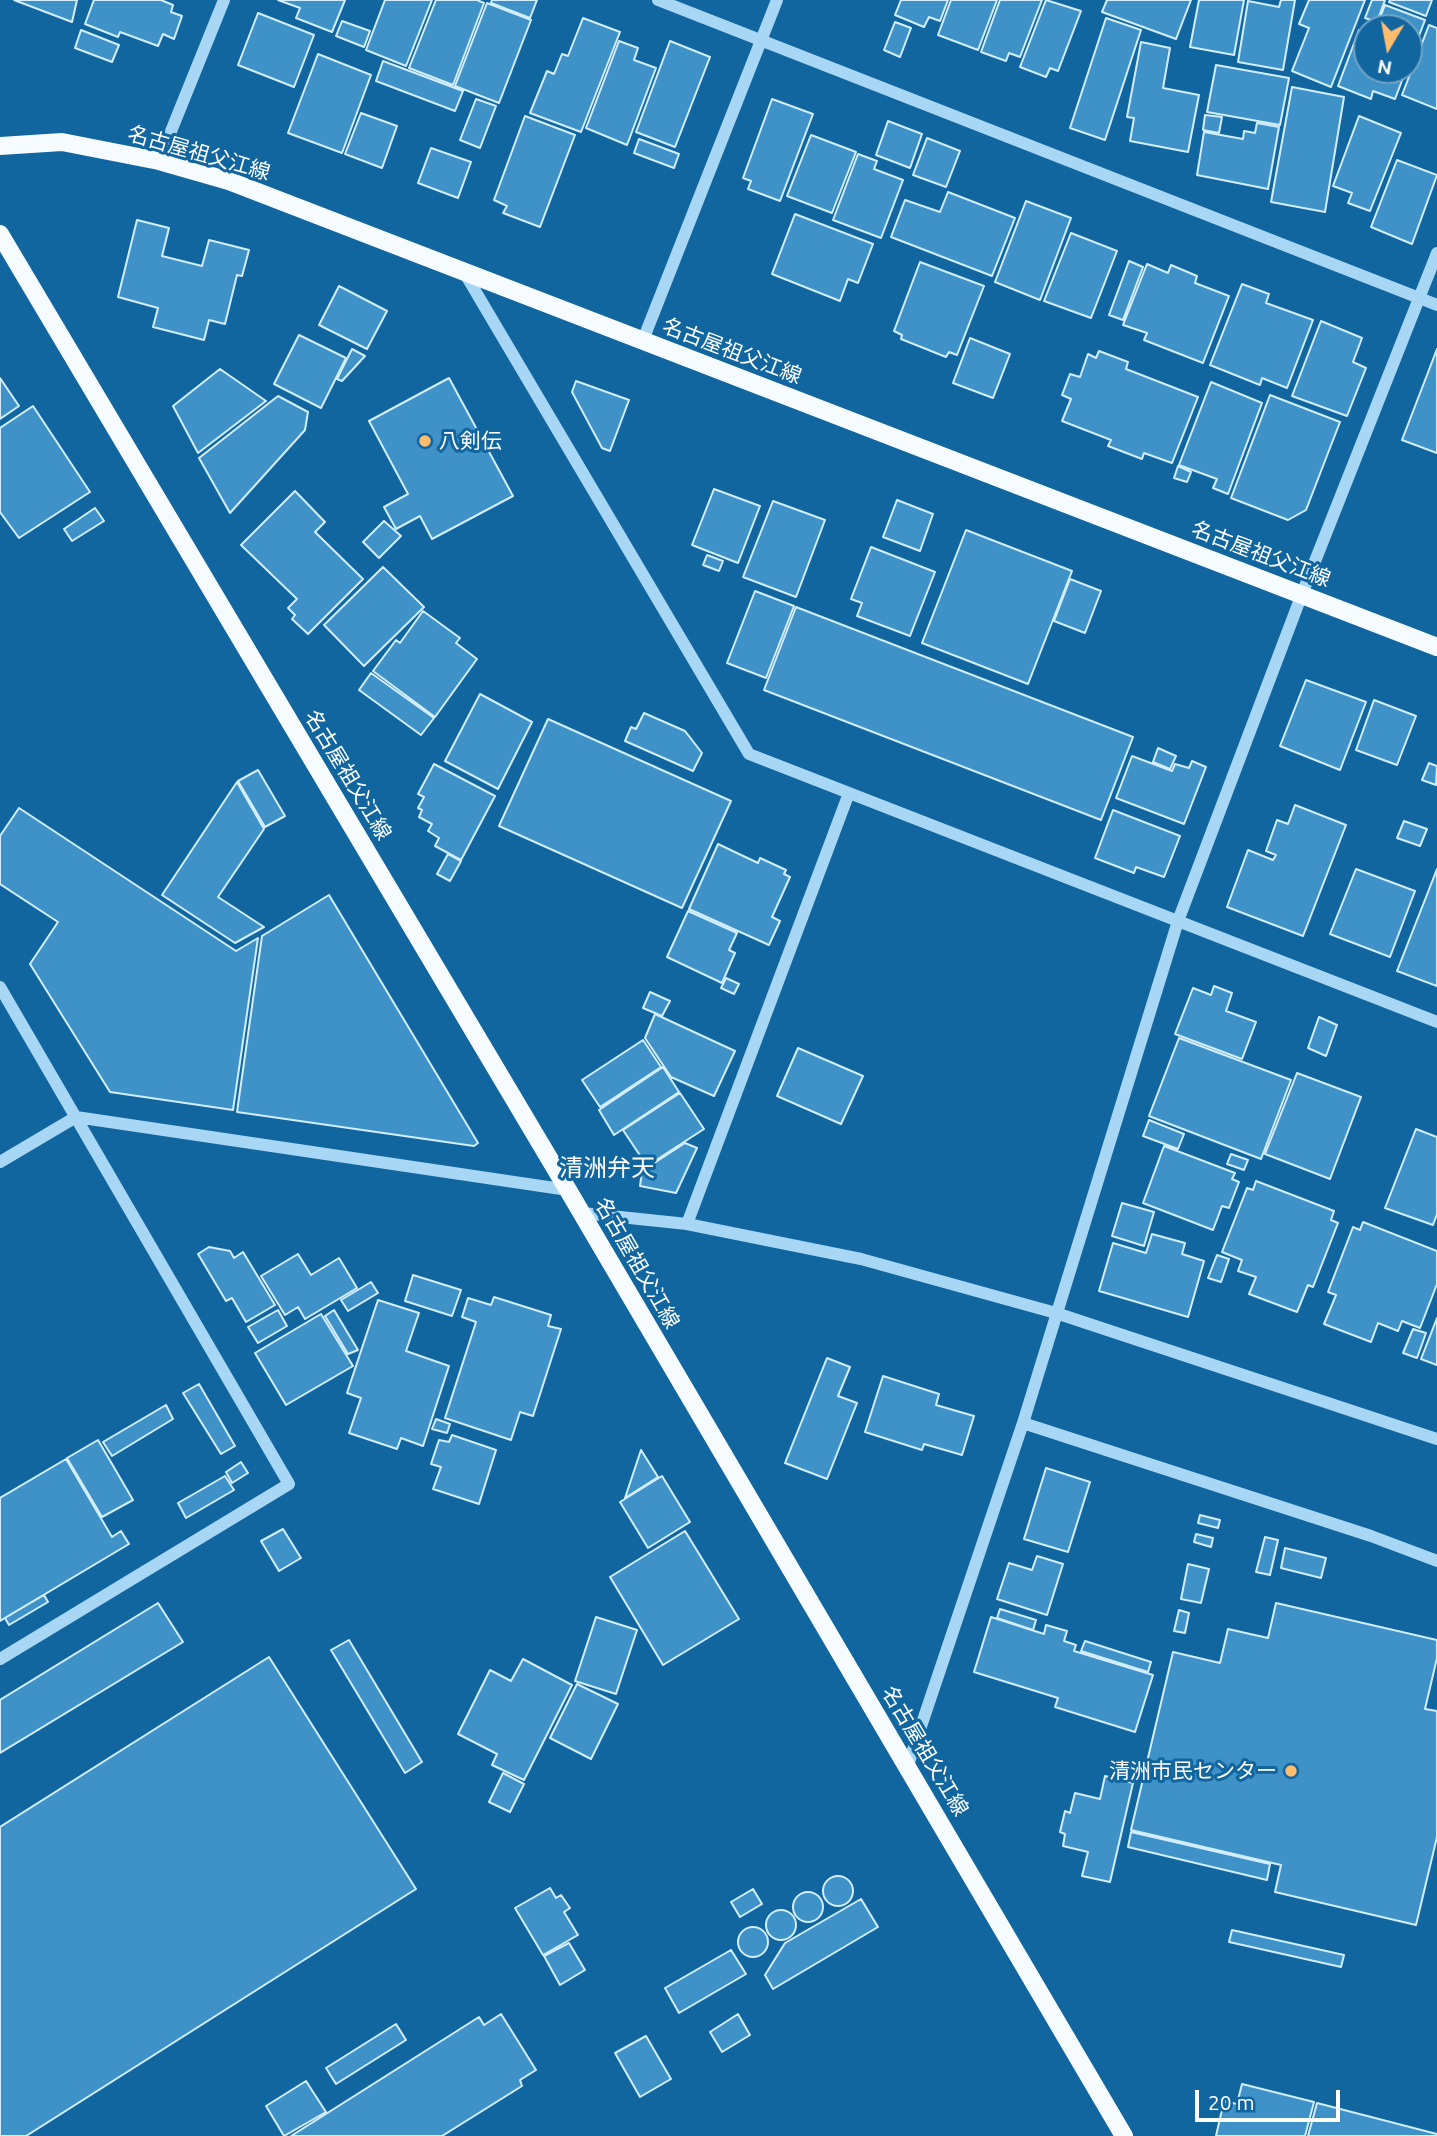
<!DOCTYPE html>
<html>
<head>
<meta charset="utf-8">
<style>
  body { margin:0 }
  #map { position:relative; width:1437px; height:2136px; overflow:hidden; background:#11669f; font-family:Ubuntu,sans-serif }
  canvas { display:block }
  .north { position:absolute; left:1353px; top:14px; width:70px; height:70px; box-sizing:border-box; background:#11669f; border:2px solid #70a3c5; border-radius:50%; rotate:190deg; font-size:19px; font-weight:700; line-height:28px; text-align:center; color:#fff }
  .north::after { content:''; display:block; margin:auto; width:24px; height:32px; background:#ffbc6c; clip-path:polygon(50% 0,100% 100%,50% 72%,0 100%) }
  .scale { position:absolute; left:1195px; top:2090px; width:145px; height:32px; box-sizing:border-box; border:4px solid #fff; border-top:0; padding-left:9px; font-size:21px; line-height:24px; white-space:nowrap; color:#fff; -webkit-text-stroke:5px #11669f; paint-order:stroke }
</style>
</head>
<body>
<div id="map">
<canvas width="1437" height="2136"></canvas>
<div class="north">N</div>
<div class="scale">20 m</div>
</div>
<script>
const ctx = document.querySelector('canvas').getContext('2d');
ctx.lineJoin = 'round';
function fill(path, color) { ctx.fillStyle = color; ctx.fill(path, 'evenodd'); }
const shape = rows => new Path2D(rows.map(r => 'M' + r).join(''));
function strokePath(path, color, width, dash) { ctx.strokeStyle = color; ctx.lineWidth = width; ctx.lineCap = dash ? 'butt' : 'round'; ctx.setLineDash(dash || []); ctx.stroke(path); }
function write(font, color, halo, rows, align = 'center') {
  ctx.font = font + ' Ubuntu,"Noto Sans JP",sans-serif'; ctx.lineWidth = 6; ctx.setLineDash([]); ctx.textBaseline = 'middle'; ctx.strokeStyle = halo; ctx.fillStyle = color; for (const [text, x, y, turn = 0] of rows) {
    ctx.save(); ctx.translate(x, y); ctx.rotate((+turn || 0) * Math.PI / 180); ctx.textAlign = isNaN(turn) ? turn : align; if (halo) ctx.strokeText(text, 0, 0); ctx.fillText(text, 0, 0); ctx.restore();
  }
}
const building = shape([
  [14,0,77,0,72,22,14,0],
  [94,0,161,0,173,5,171,12,182,16,174,39,163,34,158,46,120,32,118,37,85,24,94,0],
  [278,0,345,0,332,32,296,18,300,8,278,0],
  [385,0,432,0,406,66,366,50,385,0],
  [436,0,477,0,484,3,453,85,409,68,436,0],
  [492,0,537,0,530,18,491,3,492,0],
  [901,0,948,0,940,21,929,17,924,27,895,15,901,0],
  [951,0,997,0,978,50,938,35,951,0],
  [1000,0,1042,0,1020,57,1009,53,1006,61,981,52,1000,0],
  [1046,0,1081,11,1058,71,1050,68,1046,77,1020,67,1046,0],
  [1107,0,1191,0,1176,39,1102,12,1107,0],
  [1199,0,1244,0,1234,55,1190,47,1199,0],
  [1281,0,1295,0,1283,70,1238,62,1248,1,1279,7,1281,0],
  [1309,0,1365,0,1331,87,1292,71,1309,28,1299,24,1309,0],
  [1372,0,1385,0,1377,22,1365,18,1372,0],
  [1390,0,1432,0,1426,16,1389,2,1390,0],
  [487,3,531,20,499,103,455,86,487,3],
  [1385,5,1425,20,1409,62,1409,28,1376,28,1385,5],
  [258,13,314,35,294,87,238,65,258,13],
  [583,18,620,32,581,132,530,113,547,71,554,74,562,54,568,56,583,18],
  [1106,18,1141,30,1105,140,1070,128,1106,18],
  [342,21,370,31,364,47,336,36,342,21],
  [895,22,911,28,900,57,884,50,895,22],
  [1429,25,1437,28,1437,109,1402,95,1429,25],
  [81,30,119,45,112,62,75,48,81,30],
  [1359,30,1367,33,1367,70,1406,70,1395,99,1373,91,1371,99,1338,86,1359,30],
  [619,41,638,48,634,60,656,68,627,145,586,128,619,41],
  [670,41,710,57,675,147,636,132,670,41],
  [1141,42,1170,48,1163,88,1199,95,1188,152,1130,141,1134,118,1127,117,1141,42],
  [318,54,371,75,342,153,288,133,318,54],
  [383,61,463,91,455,111,376,81,383,61],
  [1216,65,1289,78,1280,125,1207,112,1216,65],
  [1292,87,1344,97,1325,212,1271,202,1292,87],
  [476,99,496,106,480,148,460,140,476,99],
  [772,99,813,114,780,201,748,189,751,181,743,178,772,99],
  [361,113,397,126,382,168,345,154,361,113],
  [1205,115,1222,117,1219,133,1203,130,1205,115],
  [525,116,575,135,540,227,503,213,507,206,494,200,525,116],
  [1359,116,1401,133,1370,211,1348,203,1352,193,1333,186,1359,116],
  [888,121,922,134,910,168,876,155,888,121],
  [1257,123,1279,127,1268,189,1197,175,1204,132,1243,139,1244,131,1255,133,1257,123],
  [811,135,856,152,832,213,787,196,811,135],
  [927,138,960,151,946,187,913,175,927,138],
  [639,139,679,154,674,168,634,153,639,139],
  [431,148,471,162,458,198,418,183,431,148],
  [858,154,877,161,874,169,903,180,881,238,833,220,858,154],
  [1397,160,1437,175,1412,244,1371,227,1397,160],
  [948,192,1015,218,992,276,891,237,905,200,940,212,948,192],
  [1026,201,1071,218,1040,300,995,282,1026,201],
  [795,214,873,244,858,283,848,279,840,301,772,274,795,214],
  [137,220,169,228,162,256,202,266,209,240,249,250,242,276,237,275,225,324,209,320,204,340,153,327,158,308,118,297,137,220],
  [1071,233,1117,251,1091,318,1044,301,1071,233],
  [1129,261,1143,267,1123,320,1109,315,1129,261],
  [920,262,984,286,957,355,949,352,946,357,901,339,902,335,894,331,920,262],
  [1147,264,1168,273,1171,265,1197,276,1195,283,1229,296,1203,363,1144,340,1147,333,1123,325,1147,264],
  [1242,284,1269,294,1266,303,1313,320,1287,388,1262,378,1260,385,1210,365,1242,284],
  [339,286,387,311,367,349,319,325,339,286],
  [1321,321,1362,338,1353,362,1366,368,1347,416,1292,396,1321,321],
  [299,335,346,358,321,408,274,384,299,335],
  [970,338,1010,354,993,398,953,383,970,338],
  [352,349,365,356,342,381,337,379,352,349],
  [1437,349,1437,453,1402,440,1437,349],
  [1099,351,1128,362,1126,369,1198,397,1172,463,1144,453,1142,459,1108,446,1111,440,1062,421,1071,399,1062,395,1070,374,1080,377,1088,354,1096,358,1099,351],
  [220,369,266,401,198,453,173,406,220,369],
  [0,378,19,406,0,419,0,378],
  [449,378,513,496,432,539,420,516,396,529,384,507,408,494,369,421,449,378],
  [576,381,629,400,610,451,602,448,572,392,576,381],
  [1211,382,1262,403,1228,494,1213,488,1217,479,1179,465,1211,382],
  [1270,395,1340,422,1306,510,1288,520,1231,498,1270,395],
  [278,396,308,412,305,430,230,513,199,458,278,396],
  [33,406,90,492,19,538,0,512,0,428,33,406],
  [1178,466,1191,472,1187,482,1174,478,1178,466],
  [714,489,760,506,738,563,692,545,714,489],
  [295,491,325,522,315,532,363,579,308,634,292,619,295,615,288,608,297,599,241,545,295,491],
  [897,500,933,514,920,551,883,537,897,500],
  [773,501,825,520,796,597,743,577,773,501],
  [95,508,104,521,72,541,64,529,95,508],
  [384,521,401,536,379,558,363,542,384,521],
  [966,530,1072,571,1028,684,922,643,966,530],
  [871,547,935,572,910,636,857,616,862,603,851,599,871,547],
  [707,555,723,561,719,571,703,565,707,555],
  [383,567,424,607,364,666,324,625,383,567],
  [1070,579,1101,591,1085,633,1054,621,1070,579],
  [755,591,794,606,766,678,727,663,755,591],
  [796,607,1133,737,1101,820,764,690,796,607],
  [423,611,460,638,456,643,477,659,435,717,373,671,396,640,400,643,423,611],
  [371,673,434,718,421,735,359,690,371,673],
  [1306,680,1366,702,1340,770,1280,746,1306,680],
  [480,694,532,722,498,789,445,761,480,694],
  [1374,700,1416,716,1397,765,1356,750,1374,700],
  [644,713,685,731,702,753,693,771,625,741,631,727,636,729,644,713],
  [548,719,731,801,682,908,499,826,548,719],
  [1158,748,1176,756,1170,769,1153,762,1158,748],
  [1132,756,1172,771,1175,764,1189,768,1192,761,1206,767,1184,824,1116,798,1132,756],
  [1429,763,1437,766,1436,785,1422,780,1429,763],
  [434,764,495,796,461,860,435,846,439,838,428,831,432,824,419,817,422,810,418,808,424,797,418,794,434,764],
  [258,770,285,816,265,827,238,781,258,770],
  [237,782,264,829,218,897,264,927,235,943,162,895,237,782],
  [1295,805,1346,825,1303,936,1227,907,1248,850,1273,860,1276,855,1266,851,1277,820,1288,824,1295,805],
  [19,808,236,951,258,938,233,1110,110,1092,30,964,58,922,0,884,0,836,19,808],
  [1113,810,1180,836,1164,877,1136,867,1134,873,1095,858,1113,810],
  [1404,821,1427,829,1420,846,1397,838,1404,821],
  [718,844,758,863,760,858,786,870,784,874,790,877,772,917,780,921,769,945,689,909,718,844],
  [448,854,461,861,450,881,437,874,448,854],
  [1356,869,1415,891,1390,957,1330,934,1356,869],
  [1437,869,1437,986,1397,971,1437,869],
  [329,895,478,1143,474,1146,237,1112,262,936,329,895],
  [688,911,737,933,729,950,735,953,722,983,667,957,688,911],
  [726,978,739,984,734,994,721,988,726,978],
  [1214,986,1232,993,1226,1011,1256,1022,1242,1059,1175,1034,1193,988,1211,995,1214,986],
  [650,992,670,1001,662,1016,643,1008,650,992],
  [655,1014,735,1051,714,1096,671,1077,645,1038,655,1014],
  [1319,1017,1337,1025,1326,1056,1308,1048,1319,1017],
  [1179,1038,1291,1080,1261,1159,1149,1116,1179,1038],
  [643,1040,661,1067,600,1107,582,1080,643,1040],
  [798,1048,863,1076,841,1124,777,1096,798,1048],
  [663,1067,679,1092,614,1135,599,1110,663,1067],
  [1297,1073,1361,1097,1330,1179,1265,1154,1297,1073],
  [680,1093,704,1129,647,1166,623,1130,680,1093],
  [1149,1120,1184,1134,1178,1149,1143,1136,1149,1120],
  [1416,1129,1437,1137,1437,1214,1433,1225,1385,1208,1416,1129],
  [685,1143,697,1148,676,1193,640,1186,642,1171,685,1143],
  [1164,1146,1235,1173,1232,1179,1239,1182,1229,1208,1222,1206,1213,1230,1143,1203,1164,1146],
  [1231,1154,1248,1160,1244,1170,1227,1164,1231,1154],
  [1256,1181,1334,1211,1331,1220,1338,1223,1313,1287,1308,1285,1297,1312,1249,1294,1256,1277,1238,1271,1242,1260,1222,1252,1247,1188,1253,1190,1256,1181],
  [1122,1203,1154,1212,1144,1246,1112,1236,1122,1203],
  [1363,1222,1437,1251,1437,1284,1420,1328,1402,1321,1398,1331,1378,1323,1371,1342,1324,1324,1336,1295,1328,1292,1353,1227,1360,1230,1363,1222],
  [1152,1234,1185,1243,1182,1254,1204,1261,1188,1317,1099,1291,1113,1243,1146,1253,1152,1234],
  [209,1247,230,1251,234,1258,243,1252,275,1305,246,1322,232,1298,226,1301,198,1254,209,1247],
  [298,1254,311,1275,339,1258,357,1288,305,1319,298,1307,285,1315,261,1276,298,1254],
  [1217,1255,1229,1259,1221,1282,1208,1278,1217,1255],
  [413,1275,461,1290,452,1316,405,1301,413,1275],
  [371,1282,378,1293,348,1311,341,1300,371,1282],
  [494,1297,551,1315,548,1326,561,1329,533,1416,520,1412,511,1440,445,1418,476,1322,462,1317,468,1298,491,1305,494,1297],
  [378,1300,419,1313,406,1351,449,1366,423,1446,401,1438,397,1449,349,1433,361,1398,347,1393,378,1300],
  [278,1310,287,1326,258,1343,248,1327,278,1310],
  [334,1310,358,1350,348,1354,325,1316,334,1310],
  [321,1314,353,1366,286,1405,255,1353,321,1314],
  [1437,1318,1437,1365,1421,1359,1437,1318],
  [1413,1329,1426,1333,1417,1358,1403,1353,1413,1329],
  [827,1358,850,1367,838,1396,857,1403,827,1479,785,1463,827,1358],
  [883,1376,939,1394,936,1405,974,1416,962,1455,924,1444,922,1450,865,1432,883,1376],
  [199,1384,235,1446,221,1454,183,1393,199,1384],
  [166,1405,173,1419,112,1456,103,1442,166,1405],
  [436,1419,450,1424,447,1433,432,1429,436,1419],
  [452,1435,496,1450,479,1504,433,1489,441,1467,431,1464,439,1440,449,1442,452,1435],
  [98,1440,133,1500,102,1517,67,1458,98,1440],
  [641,1450,658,1477,625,1498,641,1450],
  [66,1459,112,1537,121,1531,129,1544,0,1621,0,1498,66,1459],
  [241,1462,248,1473,232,1483,226,1472,241,1462],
  [1046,1468,1090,1482,1068,1552,1024,1539,1046,1468],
  [225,1476,234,1490,186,1518,178,1503,225,1476],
  [662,1476,690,1522,648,1548,620,1502,662,1476],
  [1200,1515,1220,1520,1218,1528,1198,1523,1200,1515],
  [283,1529,301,1558,279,1571,261,1541,283,1529],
  [685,1531,739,1619,663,1665,610,1577,685,1531],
  [1196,1534,1213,1538,1211,1547,1194,1542,1196,1534],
  [1265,1537,1278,1540,1270,1575,1256,1572,1265,1537],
  [1285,1548,1326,1558,1321,1578,1281,1568,1285,1548],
  [1037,1556,1063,1564,1047,1615,997,1599,1009,1563,1032,1570,1037,1556],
  [1188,1564,1209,1569,1201,1603,1181,1599,1188,1564],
  [44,1595,48,1602,9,1625,5,1618,44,1595],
  [158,1603,183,1642,0,1753,0,1700,158,1603],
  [1276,1603,1437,1640,1437,1658,1425,1709,1437,1711,1437,1837,1416,1925,1275,1892,1281,1865,1131,1830,1173,1652,1220,1663,1228,1629,1268,1638,1276,1603],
  [1000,1609,1036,1620,1033,1630,997,1618,1000,1609],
  [1179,1610,1189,1613,1185,1633,1174,1631,1179,1610],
  [596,1617,637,1630,616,1694,575,1681,596,1617],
  [991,1617,1044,1634,1046,1625,1067,1631,1064,1641,1076,1645,1074,1651,1153,1675,1135,1732,1055,1707,1058,1698,974,1672,991,1617],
  [349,1640,422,1762,405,1773,331,1650,349,1640],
  [1085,1641,1151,1662,1148,1672,1081,1651,1085,1641],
  [269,1657,416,1889,26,2136,0,2136,0,1827,269,1657],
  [523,1659,572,1685,524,1780,492,1765,497,1754,458,1734,490,1670,511,1681,523,1659],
  [577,1684,618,1704,591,1759,550,1738,577,1684],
  [503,1773,524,1784,510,1812,489,1802,503,1773],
  [1105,1776,1133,1783,1110,1882,1082,1876,1088,1852,1063,1846,1065,1834,1060,1832,1065,1811,1070,1813,1075,1793,1100,1799,1105,1776],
  [1131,1832,1270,1864,1267,1880,1128,1847,1131,1832],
  '823 1891a15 15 0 1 1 30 0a15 15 0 1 1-30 0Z',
  [550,1888,556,1898,561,1895,570,1908,564,1912,578,1935,543,1955,515,1908,550,1888],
  [753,1889,762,1904,740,1917,731,1902,753,1889],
  '793 1907a15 15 0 1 1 30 0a15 15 0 1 1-30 0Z',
  [861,1899,878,1927,773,1989,765,1975,785,1943,861,1899],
  '766 1925a15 15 0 1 1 30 0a15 15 0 1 1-30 0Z',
  '738 1942a15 15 0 1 1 30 0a15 15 0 1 1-30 0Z',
  [1232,1930,1344,1955,1341,1967,1229,1942,1232,1930],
  [569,1943,585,1970,560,1985,544,1956,569,1943],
  [731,1950,746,1974,679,2013,665,1988,731,1950],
  [501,2014,536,2070,520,2080,522,2086,442,2136,291,2136,479,2017,484,2025,501,2014],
  [738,2014,750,2035,722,2052,710,2032,738,2014],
  [396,2024,406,2040,336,2084,326,2068,396,2024],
  [646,2036,671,2079,640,2097,615,2053,646,2036],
  [306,2081,326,2112,284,2136,266,2106,306,2081],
  [1242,2084,1314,2102,1305,2136,1216,2136,1224,2101,1237,2104,1242,2084],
  [1317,2103,1437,2134,1437,2136,1308,2136,1317,2103]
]);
fill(building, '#3e92c7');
strokePath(building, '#d1edfe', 2);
strokePath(shape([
  [658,0,1437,305],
  [159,161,224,0],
  [464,272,749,754,1437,1022],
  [643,340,777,0],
  [0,987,289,1484,0,1659],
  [0,1162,76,1117,568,1190],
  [582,1213,687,1224,861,1259,1056,1313,1437,1439],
  [687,1224,849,793],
  [1023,1423,1371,1536,1437,1561],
  [907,1768,1023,1423,1178,921,1302,594,1437,253]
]), '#a8d7f5', 12);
strokePath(shape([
  [0,146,62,142,159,161,229,181,1437,647],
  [0,234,568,1190,1124,2136]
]), '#f6fbff', 18);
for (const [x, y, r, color] of [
  [425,441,7,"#ffbc6c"],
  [1291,1771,7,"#ffbc6c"]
]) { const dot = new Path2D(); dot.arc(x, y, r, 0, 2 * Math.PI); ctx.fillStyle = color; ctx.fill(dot); strokePath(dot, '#11669f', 2.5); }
write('21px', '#fff', '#11669f', [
  ["名古屋祖父江線",199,153,16],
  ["名古屋祖父江線",732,351,21],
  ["名古屋祖父江線",1261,554,21],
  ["名古屋祖父江線",348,775,59],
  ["名古屋祖父江線",637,1263,60],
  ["名古屋祖父江線",925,1751,59]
]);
write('21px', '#fff', '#11669f', [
  ["八剣伝",439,441],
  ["清洲市民センター",1277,1771,"right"]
], 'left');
write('24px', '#fff', '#11669f', [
  ["清洲弁天",607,1168]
]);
</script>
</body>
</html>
